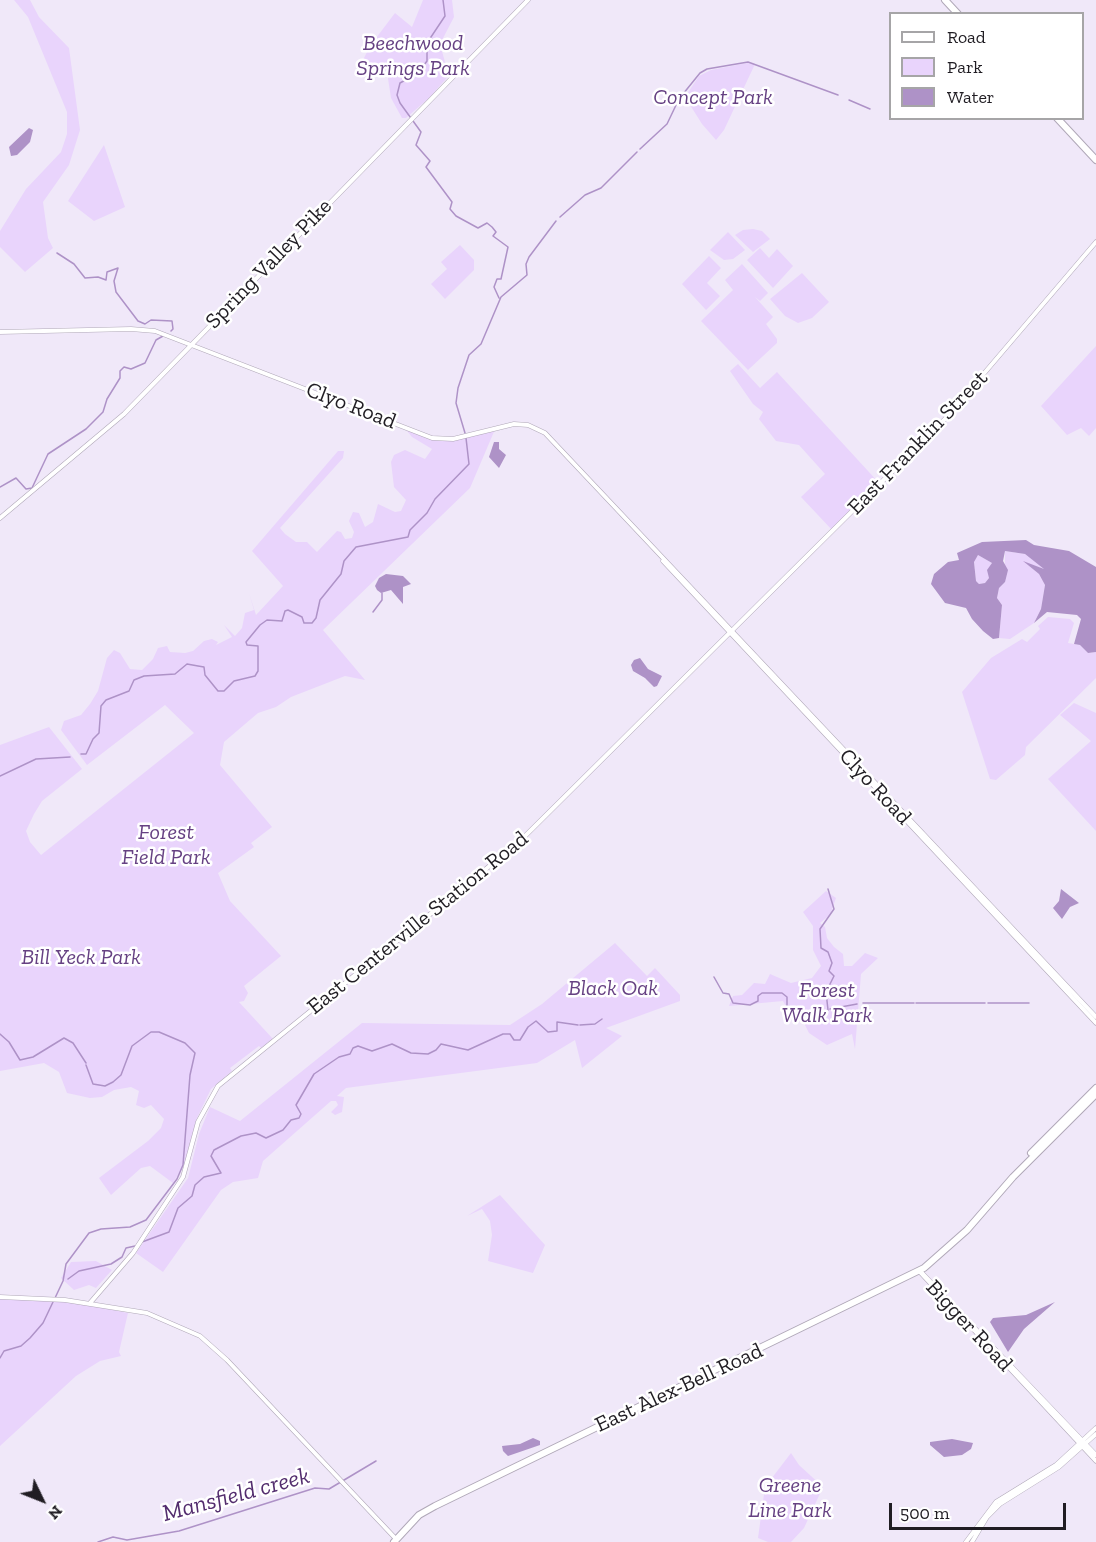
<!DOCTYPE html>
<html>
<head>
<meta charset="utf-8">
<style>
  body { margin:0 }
  #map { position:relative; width:1096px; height:1542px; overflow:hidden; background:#f0e8f9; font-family:"Zilla Slab",serif }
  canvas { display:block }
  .legend { position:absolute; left:889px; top:12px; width:195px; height:108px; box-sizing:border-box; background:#fff; border:2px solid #a6a5a7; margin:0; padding:8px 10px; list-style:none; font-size:18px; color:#201d23 }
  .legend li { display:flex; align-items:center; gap:12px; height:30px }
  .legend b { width:30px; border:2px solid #a6a5a7 }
  .north { position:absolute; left:12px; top:1470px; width:60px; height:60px; -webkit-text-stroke:4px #fff; paint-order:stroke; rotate:133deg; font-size:16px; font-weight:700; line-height:24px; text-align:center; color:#201d23 }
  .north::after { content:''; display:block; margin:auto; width:21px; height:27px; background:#201d23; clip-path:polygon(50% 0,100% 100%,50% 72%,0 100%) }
  .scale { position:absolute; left:889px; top:1503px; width:177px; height:27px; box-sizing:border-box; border:3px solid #201d23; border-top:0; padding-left:8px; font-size:18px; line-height:21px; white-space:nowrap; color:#201d23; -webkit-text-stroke:4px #fff; paint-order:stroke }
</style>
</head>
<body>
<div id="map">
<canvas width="1096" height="1542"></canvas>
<ul class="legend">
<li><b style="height:8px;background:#fff"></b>Road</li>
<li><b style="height:16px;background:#e9d4fc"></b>Park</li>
<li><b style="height:16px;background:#ae92c7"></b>Water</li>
</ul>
<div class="north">N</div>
<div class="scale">500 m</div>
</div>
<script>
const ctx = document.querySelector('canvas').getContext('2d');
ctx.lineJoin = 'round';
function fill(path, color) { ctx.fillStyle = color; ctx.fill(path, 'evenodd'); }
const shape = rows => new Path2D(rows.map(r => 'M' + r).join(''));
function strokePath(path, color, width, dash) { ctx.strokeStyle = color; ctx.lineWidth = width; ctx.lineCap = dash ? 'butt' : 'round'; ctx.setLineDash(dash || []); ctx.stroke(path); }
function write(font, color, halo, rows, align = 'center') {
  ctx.font = font + ' "Zilla Slab",serif'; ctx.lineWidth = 5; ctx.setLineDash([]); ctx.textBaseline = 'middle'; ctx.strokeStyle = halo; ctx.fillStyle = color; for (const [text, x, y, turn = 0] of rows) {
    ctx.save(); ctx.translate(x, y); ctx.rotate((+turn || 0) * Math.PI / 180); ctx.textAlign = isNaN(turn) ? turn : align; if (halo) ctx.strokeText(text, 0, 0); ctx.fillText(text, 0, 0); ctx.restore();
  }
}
fill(shape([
  [14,0,30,0,39,17,69,48,80,130,69,165,43,202,48,238,53,248,25,272,0,247,0,231,26,189,61,152,67,134,67,112,28,17],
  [423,0,452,0,454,17,440,44,445,62,453,71,429,98,406,118,402,118,391,98,387,72,362,62,370,46,395,13,412,27],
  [747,63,755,64,724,130,716,140,702,124,685,97,699,76,711,70],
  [104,145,125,207,94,221,68,201],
  [753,229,762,231,770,239,753,252,735,235,743,230],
  [728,232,745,250,733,259,724,260,710,250],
  [460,245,474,260,474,270,445,299,431,284,447,269,441,262],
  [760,248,769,258,777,249,793,266,773,288,747,260],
  [709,256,721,268,707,283,720,296,706,310,682,284],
  [742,264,768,293,760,301,755,297,773,317,766,324,777,339,777,343,748,370,701,321,733,290,725,280],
  [802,273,829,302,812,318,798,323,785,316,770,299],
  [1096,346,1096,428,1089,436,1081,428,1067,435,1041,406],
  [738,364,760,388,777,372,880,484,833,531,801,497,825,474,799,445,776,441,759,419,763,412,753,404,730,371],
  [403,426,432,438,448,440,496,427,470,488,323,630,365,680,345,676,291,697,276,707,258,713,224,742,220,765,272,827,251,843,254,847,218,873,230,901,281,956,244,986,248,993,244,1001,239,1002,273,1039,261,1048,259,1046,230,1068,232,1071,211,1089,197,1118,186,1162,173,1183,150,1166,141,1168,111,1195,99,1178,148,1141,161,1128,164,1119,151,1105,144,1108,136,1105,139,1091,131,1087,114,1090,102,1097,90,1098,67,1093,59,1072,44,1063,0,1071,0,745,49,727,82,769,42,801,34,814,26,831,30,842,41,855,194,733,165,705,87,765,61,730,64,721,81,715,90,704,98,691,107,658,114,650,120,653,130,669,142,670,153,659,158,648,167,646,170,652,185,653,193,651,204,641,212,639,218,642,216,645,232,637,224,625,235,636,242,628,245,613,254,610,249,593,256,615,283,586,252,551,338,451,344,451,343,458,280,528,285,534,296,542,307,542,317,552,337,531,341,532,345,539,352,538,354,532,349,521,353,512,359,513,365,527,373,522,378,504,395,512,401,511,406,500,394,487,391,462,394,455,405,450,425,459,432,449,412,437],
  [1005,551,1025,554,1046,570,1026,563,1039,574,1045,585,1041,609,1034,623,1010,639,999,638,1002,605,997,598,999,588,1005,582],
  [978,555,992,563,989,578,985,583,979,584,976,581,974,561],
  [1048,617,1070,619,1074,623,1068,643,1080,645,1088,653,1096,652,1096,678,1026,747,1025,755,996,780,990,779,962,692,991,658,1022,639,1027,642,1040,629,1038,626],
  [1074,703,1096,713,1096,831,1048,779,1091,741,1060,715],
  [826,891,836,898,830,915,820,923,825,927,827,938,834,947,843,954,844,966,852,966,865,953,878,958,861,974,855,1049,852,1034,827,1045,809,1033,802,1019,790,1014,783,1001,729,1006,733,996,742,995,754,983,765,984,770,974,791,983,812,978,821,966,813,950,813,926,803,912],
  [615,943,647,976,655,968,680,995,680,1001,606,1028,622,1036,582,1068,575,1040,537,1063,346,1088,337,1096,344,1097,342,1112,335,1115,331,1112,338,1105,336,1101,331,1101,263,1161,258,1178,233,1182,221,1190,163,1272,136,1253,188,1178,199,1134,210,1107,240,1121,362,1023,510,1025,542,1004],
  [500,1195,545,1245,533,1273,488,1261,492,1235,490,1221,482,1209,467,1216],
  [96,1261,112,1270,96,1288,89,1285,74,1290,61,1278,71,1262],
  [0,1297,65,1300,128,1313,119,1352,121,1356,100,1361,76,1376,0,1446],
  [791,1453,799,1465,823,1487,804,1528,791,1542,768,1542,758,1538,765,1487]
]), '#e9d4fc');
fill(shape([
  [29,128,33,130,30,142,17,155,11,156,9,147],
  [494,442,499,442,499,449,506,455,499,468,489,457],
  [1026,540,1034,545,1069,551,1096,567,1096,652,1088,653,1080,645,1074,644,1081,619,1077,615,1047,612,1034,623,1041,609,1045,585,1039,574,1023,561,1044,569,1025,554,1005,551,1003,561,1008,570,1005,582,999,588,997,598,1002,605,999,638,993,639,983,631,972,619,966,608,945,603,931,584,934,574,948,562,959,560,957,553,982,542],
  [978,555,992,563,987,570,989,578,985,583,979,584,976,581,974,562],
  [386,574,403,576,411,584,403,587,403,604,391,590,381,593,377,590,375,586,379,578],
  [640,658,648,669,662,676,657,686,654,687,645,678,633,671,631,665,634,660],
  [1061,889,1079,903,1070,907,1062,919,1053,908,1059,901],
  [1055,1302,1024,1329,1008,1352,990,1322,993,1318,1026,1315],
  [533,1438,540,1441,540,1445,508,1456,503,1451,502,1446,520,1444],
  [952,1439,973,1443,971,1449,962,1455,944,1457,930,1445,930,1442]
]), '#ae92c7');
strokePath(shape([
  [443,0,445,16,427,43,427,61,418,73,400,83,397,95,400,103,421,132,416,145,430,161,426,167,452,202,450,209,456,216,478,228,487,223,492,227,496,232,493,236,508,247,501,279,497,279,494,287,499,298],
  [683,94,700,73,707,69,748,62,838,95],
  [849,100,870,109],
  [640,149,667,124,678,101],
  [560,217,585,195,601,188,637,152],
  [57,253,74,264,85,278,98,277,106,280,107,272,118,268,114,281,116,292,138,321,145,324,151,320,172,321,173,329,171,331],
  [465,433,456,403,458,388,469,355,481,344,501,297,527,275,526,264,529,257,556,221],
  [0,487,16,478,26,489,32,488,48,454,86,429,103,412,107,399,120,378,120,371,124,367,131,369,145,363,156,340,163,336],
  [373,612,382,600,382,593],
  [81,754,86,754,93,739,99,733,101,706,106,700,129,691,134,680,144,676,175,674,187,664,198,666,204,667,205,675,218,691,224,691,234,681,255,676,258,671,258,646,247,645,246,642,260,625,267,620,282,621,285,611,288,610,302,617,304,623,312,623,316,618,320,600,341,574,344,561,356,547,408,537,410,530,427,513,435,499,469,464,466,438],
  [0,776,36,759,70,757],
  [714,977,723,993,729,994,733,1003,750,1005,758,1001,758,996,762,993,782,993,787,997,787,1007,798,1014,815,1015,828,1010,826,992,834,976,829,971,832,963,828,952,821,948,820,929,834,909,828,889],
  [863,1003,914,1003],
  [916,1003,985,1003],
  [988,1003,1029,1003],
  [830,1009,857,1004],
  [580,1025,595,1024,602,1019],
  [0,1034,9,1042,20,1060,33,1057,64,1038,73,1043,86,1063],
  [142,1242,169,1232,178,1208,192,1196,195,1185,204,1177,221,1173,211,1156,214,1150,241,1136,256,1133,266,1138,283,1130,291,1120,299,1118,301,1114,296,1105,314,1074,339,1057,350,1054,353,1048,358,1046,372,1051,392,1044,411,1053,428,1054,436,1050,441,1044,468,1050,503,1034,510,1034,514,1040,520,1040,528,1027,536,1021,548,1032,557,1031,557,1022,578,1025],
  [68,1279,79,1271,111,1264,122,1257,126,1248,135,1246],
  [55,1298,63,1281,66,1264,89,1233,101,1229,130,1227,146,1220,177,1179,183,1165,190,1075,195,1053,185,1043,159,1032,151,1032,132,1046,121,1075,113,1082,105,1086,93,1084,86,1065],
  [0,1358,4,1351,21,1346,30,1338,43,1323,53,1302],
  [98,1542,113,1537,127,1540,179,1531,315,1488,329,1489,376,1461]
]), '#ae92c7', 1.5);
const tertiary = shape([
  [0,332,131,329,155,331,432,438,453,439,514,424,528,425,545,433,1096,1017],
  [0,518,124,414,528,0],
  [663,561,1096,1023],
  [919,1271,1096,1461],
  [920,1271,1096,1455],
  [0,1297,65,1300,147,1313,200,1336,227,1360,396,1539],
  [90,1303,133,1253,183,1177,198,1122,218,1086,518,843,946,418,1096,242],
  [966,1542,996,1502,1056,1465,1096,1428],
  [972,1542,987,1517,1000,1504,1059,1467,1096,1434]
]);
const primary = shape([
  [945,0,958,14],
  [1057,118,1096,160],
  [1031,1153,1096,1088],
  [394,1542,419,1515,435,1506,924,1268,967,1230,1013,1177,1096,1094]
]);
strokePath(tertiary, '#b0a8b8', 5);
strokePath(primary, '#b0a8b8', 8);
strokePath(tertiary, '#fff', 4);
strokePath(primary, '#fff', 6);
write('italic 22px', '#664183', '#fff', [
  ["Beechwood",413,44],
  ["Springs Park",413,69],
  ["Concept Park",713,98],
  ["Forest",166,833],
  ["Field Park",166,858],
  ["Bill Yeck Park",81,958],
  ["Black Oak",613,989],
  ["Forest",827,991],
  ["Walk Park",827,1016],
  ["Greene",790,1486],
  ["Line Park",790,1511]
]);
write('22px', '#201d23', '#fff', [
  ["Spring Valley Pike",269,264,-46],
  ["Clyo Road",351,406,21],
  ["East Franklin Street",918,443,-46],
  ["Clyo Road",875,787,47],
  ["East Centerville Station Road",418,923,-39],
  ["Bigger Road",969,1326,47],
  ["East Alex-Bell Road",679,1388,-25]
]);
write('italic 24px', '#532d6e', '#fff', [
  ["Mansfield creek",236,1495,-15]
]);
</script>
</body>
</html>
